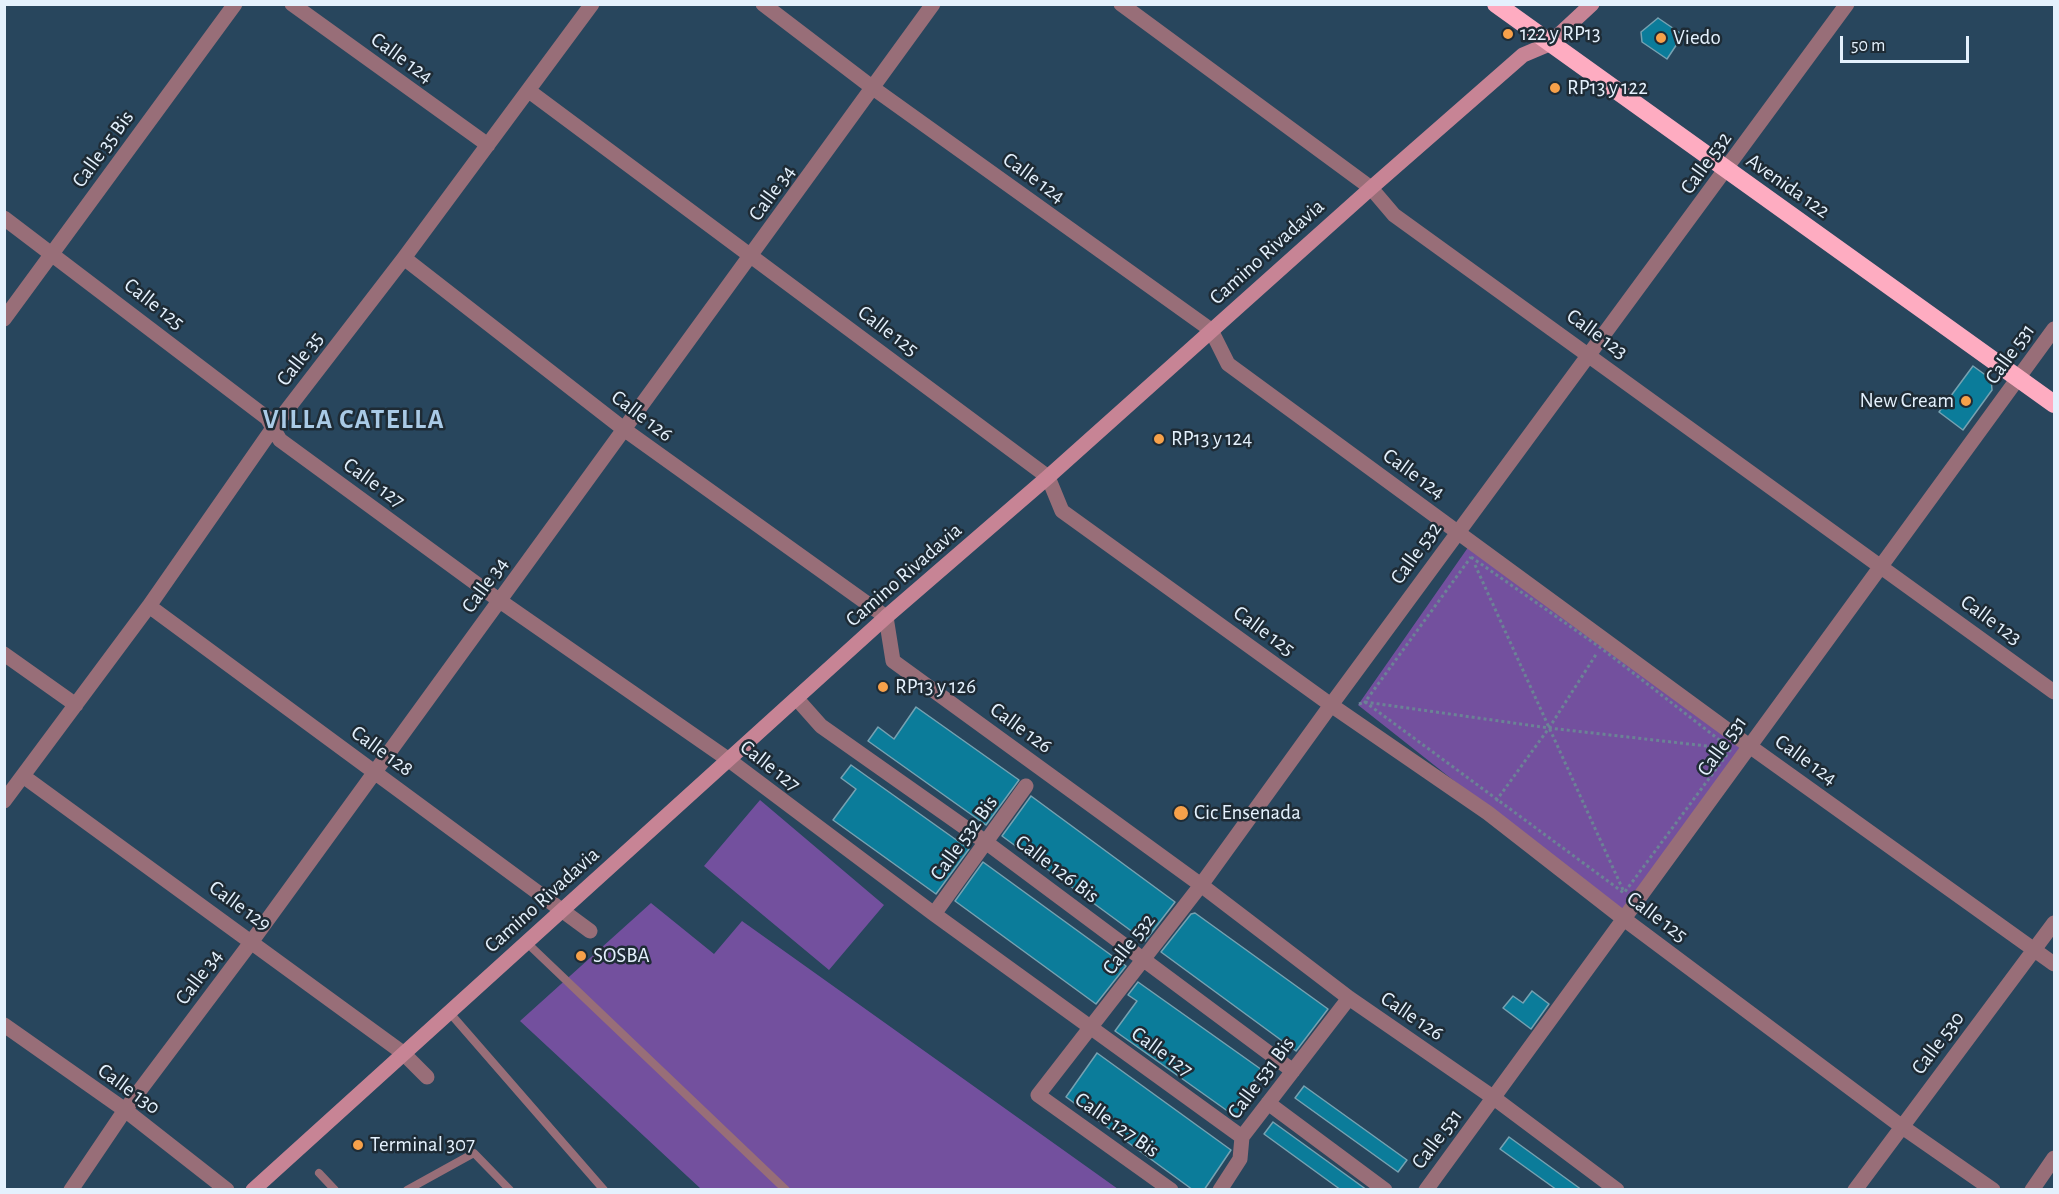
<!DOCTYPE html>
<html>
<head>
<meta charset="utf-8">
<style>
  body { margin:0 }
  #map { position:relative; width:2059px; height:1194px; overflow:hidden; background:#28465d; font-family:"Alegreya Sans",sans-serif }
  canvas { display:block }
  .frame { position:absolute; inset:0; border:6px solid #e4f1fd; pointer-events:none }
  .scale { position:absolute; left:1840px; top:36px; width:129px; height:27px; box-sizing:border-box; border:3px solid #e4f1fd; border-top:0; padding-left:8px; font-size:18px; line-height:21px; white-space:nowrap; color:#e4f1fd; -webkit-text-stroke:4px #1e2b35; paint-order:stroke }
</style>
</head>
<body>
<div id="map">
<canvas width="2059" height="1194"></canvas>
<div class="frame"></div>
<div class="scale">50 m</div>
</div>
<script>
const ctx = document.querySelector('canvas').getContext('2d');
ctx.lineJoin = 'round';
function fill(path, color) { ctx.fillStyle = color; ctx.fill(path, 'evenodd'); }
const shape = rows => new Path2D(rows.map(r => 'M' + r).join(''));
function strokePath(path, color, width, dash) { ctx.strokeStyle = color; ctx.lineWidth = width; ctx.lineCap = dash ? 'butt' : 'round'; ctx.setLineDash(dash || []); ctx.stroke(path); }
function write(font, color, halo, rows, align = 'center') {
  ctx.font = font + ' "Alegreya Sans",sans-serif'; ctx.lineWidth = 5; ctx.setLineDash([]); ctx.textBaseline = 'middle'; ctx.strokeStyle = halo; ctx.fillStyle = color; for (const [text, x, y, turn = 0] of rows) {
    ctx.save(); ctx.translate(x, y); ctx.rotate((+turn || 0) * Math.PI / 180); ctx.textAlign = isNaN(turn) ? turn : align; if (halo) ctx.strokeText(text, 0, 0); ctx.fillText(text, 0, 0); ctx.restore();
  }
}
fill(shape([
  [1469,546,1742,745,1624,915,1358,705],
  [760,800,884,905,829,970,704,866],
  [651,903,714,954,742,921,1118,1189,701,1189,520,1021]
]), '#73509e');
const building = shape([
  [1658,18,1683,35,1667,59,1642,42,1641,32,1658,18],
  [1973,366,1991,379,1992,390,1963,430,1939,412,1973,366],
  [916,707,1019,780,986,825,868,741,878,727,894,739,916,707],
  [851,765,969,849,936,894,833,820,856,789,841,778,851,765],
  [1031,796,1175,902,1145,941,1002,836,1031,796],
  [983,862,1126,966,1096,1004,955,901,983,862],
  [1195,913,1328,1009,1296,1051,1161,952,1191,914,1195,913],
  [1138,982,1262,1070,1240,1100,1246,1104,1236,1117,1115,1031,1137,1001,1128,995,1138,982],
  [1532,991,1549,1004,1531,1029,1503,1008,1513,996,1523,1003,1532,991],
  [1097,1053,1231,1150,1204,1190,1193,1190,1066,1097,1097,1053],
  [1304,1086,1407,1160,1398,1172,1295,1098,1304,1086],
  [1273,1122,1367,1190,1341,1190,1264,1134,1273,1122],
  [1509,1137,1582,1190,1557,1190,1500,1149,1509,1137]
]);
fill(building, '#0b7c9a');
strokePath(building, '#76a2b2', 1.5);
strokePath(shape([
  [1471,557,1601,648,1731,749,1624,893,1365,702,1471,557],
  [1475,565,1624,892],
  [1359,704,1365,702,1549,728,1724,748],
  [1496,801,1549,728,1597,653]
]), '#6b8396', 3, [3, 3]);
strokePath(shape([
  [526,942,786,1190],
  [449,1012,604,1190],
  [319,1173,335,1190],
  [407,1190,474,1153,510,1190]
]), '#986e78', 8);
strokePath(shape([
  [292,4,488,145],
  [763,4,873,88,1211,330,1228,364,1748,745,2054,964],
  [1121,4,1371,188,1394,215,2054,692],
  [529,91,1048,477,1062,511,1331,705,1488,813,1624,919,1901,1126,1993,1190],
  [4,218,267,418,280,440,500,601,729,760,934,914,1242,1137],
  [404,258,625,430,886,617,893,661,1201,885,1349,998,1494,1098,1617,1190],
  [4,319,235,4],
  [149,606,590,931],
  [4,654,76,705],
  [797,699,821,726,987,843,1293,1071],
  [23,776,403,1053,427,1077],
  [4,801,149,606,273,428,404,258,592,4],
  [934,914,1026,786],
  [4,1025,125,1110,227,1190],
  [1268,1103,1385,1190],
  [71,1190,125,1110,252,941,933,4],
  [1171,1190,1038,1095,1201,885,1331,705,1847,4],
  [1220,1190,1240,1159,1242,1137,1349,998],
  [1426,1190,2054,329],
  [1855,1190,2054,923],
  [2032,1190,2054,1158]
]), '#986e78', 15);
strokePath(shape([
  [253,1190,886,617,1048,477,1371,188,1523,55,1549,44,1592,4]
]), '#c78495', 15);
strokePath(shape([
  [1496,4,2054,404]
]), '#feacc1', 18);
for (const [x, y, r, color] of [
  [1508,34,6,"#f7a14a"],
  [1661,38,6,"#f7a14a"],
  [1555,88,6,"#f7a14a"],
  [1966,401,6,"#f7a14a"],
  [1159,439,6,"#f7a14a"],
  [883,687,6,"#f7a14a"],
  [1181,813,8,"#f7a14a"],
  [581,956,6,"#f7a14a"],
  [358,1145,6,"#f7a14a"]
]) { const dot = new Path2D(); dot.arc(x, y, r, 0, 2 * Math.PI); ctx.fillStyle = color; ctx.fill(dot); strokePath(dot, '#1e2b35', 2); }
write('21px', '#e4f1fd', '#1e2b35', [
  ["122 y RP13",1520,34],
  ["Viedo",1673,38],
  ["RP13 y 122",1567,88],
  ["New Cream",1954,401,"right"],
  ["RP13 y 124",1171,439],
  ["RP13 y 126",895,687],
  ["Cic Ensenada",1194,813],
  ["SOSBA",593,956],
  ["Terminal 307",370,1145]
], 'left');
write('21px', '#e4f1fd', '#1e2b35', [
  ["Calle 124",402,58,36],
  ["Calle 35 Bis",103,149,-54],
  ["Calle 532",1706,163,-54],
  ["Calle 124",1034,178,36],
  ["Avenida 122",1788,186,35],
  ["Calle 34",772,193,-54],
  ["Camino Rivadavia",1267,252,-42],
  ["Calle 125",154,304,38],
  ["Calle 125",888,331,37],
  ["Calle 123",1597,334,36],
  ["Calle 531",2010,354,-54],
  ["Calle 35",300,359,-52],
  ["Calle 126",642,416,37],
  ["Calle 124",1414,474,36],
  ["Calle 127",374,483,36],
  ["Calle 532",1416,553,-54],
  ["Camino Rivadavia",904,575,-41],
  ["Calle 34",485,585,-54],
  ["Calle 123",1991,620,36],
  ["Calle 125",1264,631,36],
  ["Calle 126",1021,728,36],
  ["Calle 531",1722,746,-54],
  ["Calle 128",382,751,36],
  ["Calle 124",1806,760,36],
  ["Calle 127",770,766,38],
  ["Calle 532 Bis",964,838,-54],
  ["Calle 126 Bis",1057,869,37],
  ["Camino Rivadavia",542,900,-42],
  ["Calle 129",240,906,36],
  ["Calle 125",1657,917,37],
  ["Calle 532",1129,944,-52],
  ["Calle 34",199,977,-53],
  ["Calle 126",1412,1016,34],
  ["Calle 530",1938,1043,-53],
  ["Calle 127",1162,1052,36],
  ["Calle 531 Bis",1261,1078,-53],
  ["Calle 130",129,1089,36],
  ["Calle 127 Bis",1117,1125,35],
  ["Calle 531",1437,1139,-53]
]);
ctx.letterSpacing = '1.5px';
write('bold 27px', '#a9cae6', '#1e2b35', [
  ["VILLA CATELLA",354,420]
]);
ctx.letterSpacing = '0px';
</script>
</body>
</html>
